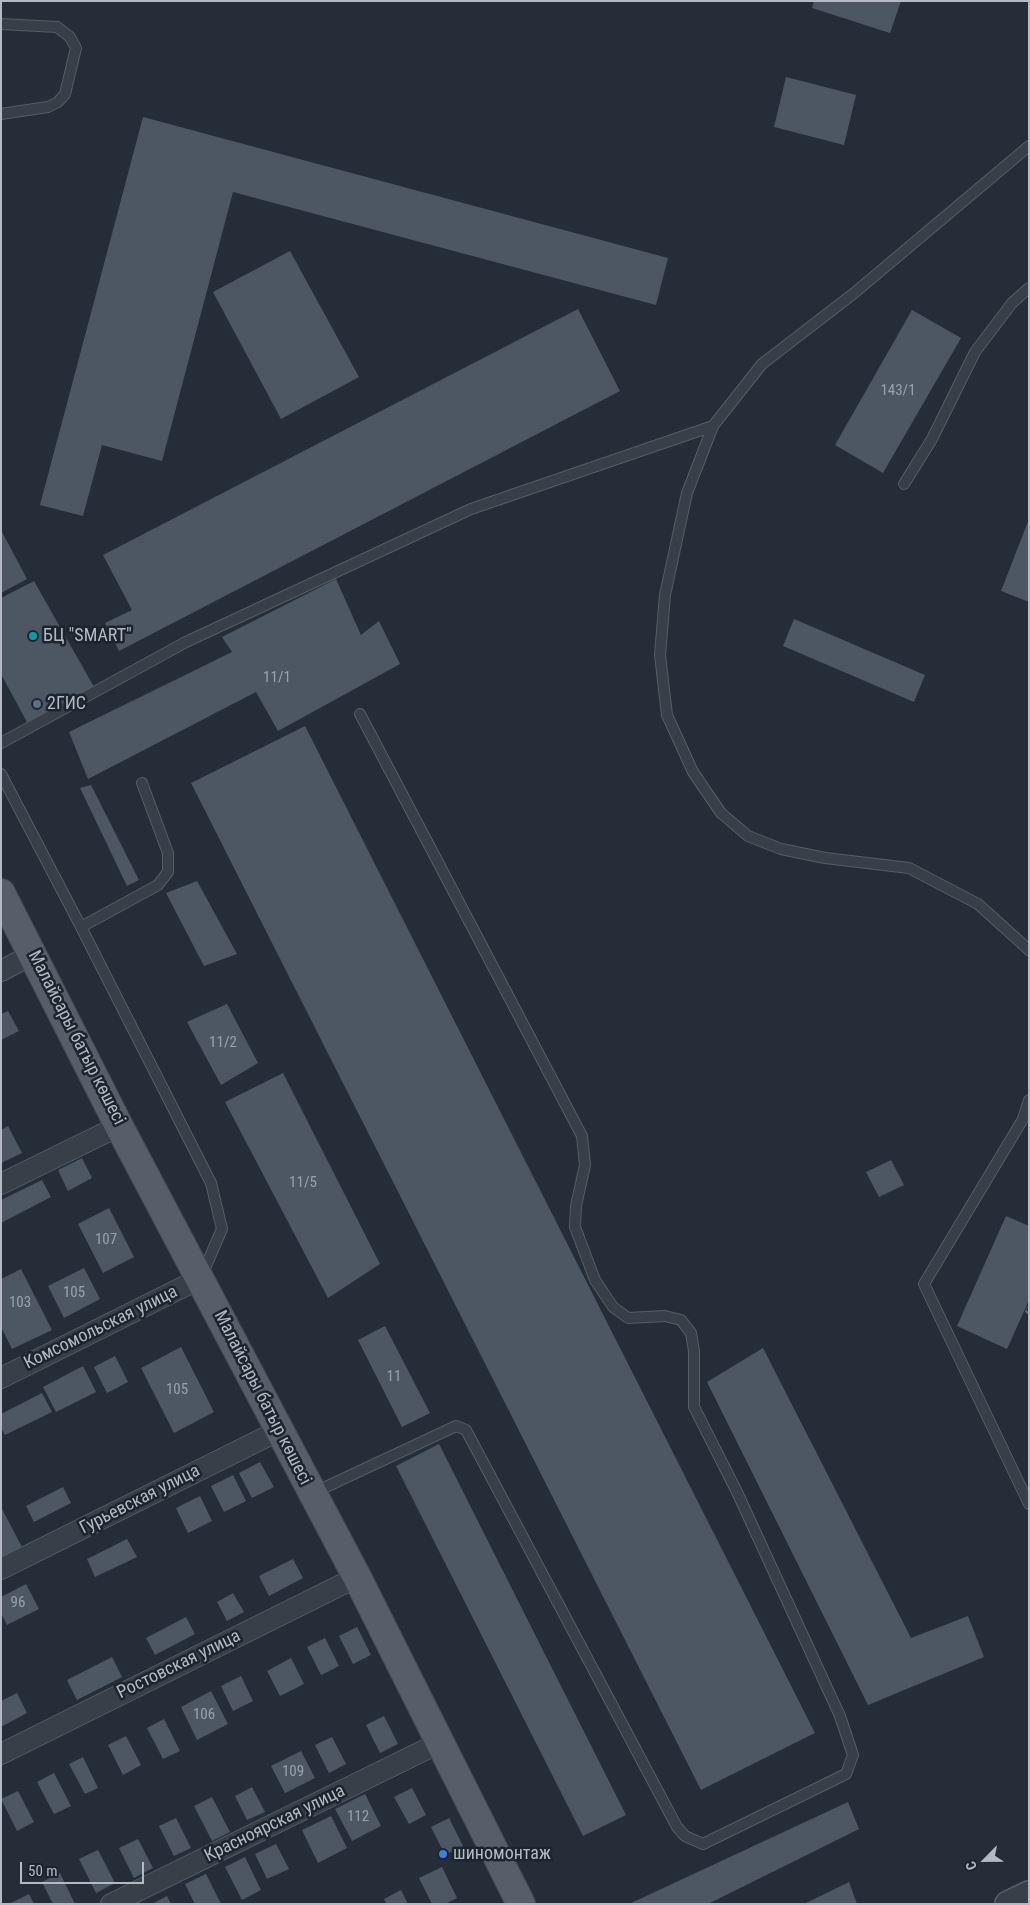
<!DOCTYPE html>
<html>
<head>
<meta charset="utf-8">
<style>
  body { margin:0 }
  #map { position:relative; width:1030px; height:1905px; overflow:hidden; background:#252d39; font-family:"Roboto Condensed",sans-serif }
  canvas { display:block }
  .frame { position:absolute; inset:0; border:2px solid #b3bac5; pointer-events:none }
  .north { position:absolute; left:960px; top:1835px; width:50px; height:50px; -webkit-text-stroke:4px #1d242e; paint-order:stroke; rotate:247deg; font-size:14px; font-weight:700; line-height:20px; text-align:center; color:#b3bac5 }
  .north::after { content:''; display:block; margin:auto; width:18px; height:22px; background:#b3bac5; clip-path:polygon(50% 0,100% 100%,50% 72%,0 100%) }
  .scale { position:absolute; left:20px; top:1862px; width:124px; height:22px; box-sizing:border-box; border:2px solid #b3bac5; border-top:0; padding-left:6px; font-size:15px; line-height:18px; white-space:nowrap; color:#b3bac5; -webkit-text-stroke:4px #1d242e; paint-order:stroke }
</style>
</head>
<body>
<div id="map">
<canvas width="1030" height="1905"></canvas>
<div class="frame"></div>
<div class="north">С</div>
<div class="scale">50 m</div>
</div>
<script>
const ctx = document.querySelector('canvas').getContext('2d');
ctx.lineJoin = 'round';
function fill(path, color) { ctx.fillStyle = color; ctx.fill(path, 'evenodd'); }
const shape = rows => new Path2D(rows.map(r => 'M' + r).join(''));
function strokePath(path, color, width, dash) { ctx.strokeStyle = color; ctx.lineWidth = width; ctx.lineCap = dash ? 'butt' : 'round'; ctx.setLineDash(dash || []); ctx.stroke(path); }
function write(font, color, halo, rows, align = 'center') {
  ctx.font = font + ' "Roboto Condensed",sans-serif'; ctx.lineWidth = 5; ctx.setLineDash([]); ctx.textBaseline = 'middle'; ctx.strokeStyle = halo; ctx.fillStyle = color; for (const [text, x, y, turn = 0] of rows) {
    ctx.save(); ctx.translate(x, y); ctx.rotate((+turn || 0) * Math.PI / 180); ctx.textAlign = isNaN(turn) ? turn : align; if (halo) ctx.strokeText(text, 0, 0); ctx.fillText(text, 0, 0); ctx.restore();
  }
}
fill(shape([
  [814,1,901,1,890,33,812,8],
  [786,77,856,95,844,145,774,127],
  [143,117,668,258,656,305,233,192,162,461,102,445,83,516,40,505],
  [290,251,359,377,281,419,213,292],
  [578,309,620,391,119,651,105,623,132,610,103,555],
  [912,310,961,338,883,473,835,445],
  [1029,519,1029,602,1001,591],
  [1,530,27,579,1,593],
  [336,579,361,635,379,621,400,664,278,731,256,692,88,779,69,732,232,652,222,637],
  [34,581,94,687,28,724,1,674,1,598],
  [794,619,925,675,914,702,783,646],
  [305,726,815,1733,701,1790,191,783],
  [91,785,139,880,127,886,80,788],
  [197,881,237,954,204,966,166,893],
  [227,1004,258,1063,221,1085,187,1022],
  [8,1011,19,1031,1,1040,1,1014],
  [283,1073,380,1264,328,1298,225,1102],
  [8,1126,22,1153,1,1163,1,1130],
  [82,1158,92,1178,68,1191,58,1170],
  [891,1160,904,1185,879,1197,866,1172],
  [42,1180,51,1197,1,1223,1,1200],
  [109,1208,134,1257,103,1273,78,1224],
  [1006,1216,1029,1226,1029,1300,1007,1349,957,1326],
  [84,1268,100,1299,64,1318,48,1286],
  [21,1269,52,1330,12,1349,1,1327,1,1279],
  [385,1326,430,1413,402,1427,358,1340],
  [181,1347,214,1412,174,1433,141,1368],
  [763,1348,911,1638,968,1616,984,1657,868,1705,707,1382],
  [115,1356,128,1382,107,1393,94,1367],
  [83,1366,96,1392,56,1412,43,1387],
  [42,1393,52,1412,5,1435,1,1428,1,1414],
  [439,1444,626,1815,583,1836,396,1466],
  [260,1462,274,1487,252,1498,239,1473],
  [233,1475,246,1501,224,1512,211,1486],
  [63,1487,71,1503,34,1522,26,1506],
  [200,1496,212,1521,188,1533,176,1508],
  [1,1507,22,1547,1,1558],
  [127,1539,137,1557,95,1577,87,1559],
  [293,1559,303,1578,269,1596,259,1576],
  [26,1584,39,1609,7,1625,1,1613,1,1597],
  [233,1593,244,1612,227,1621,217,1602],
  [186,1617,195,1634,155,1655,146,1638],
  [357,1627,371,1655,353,1664,339,1636],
  [325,1638,339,1666,321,1675,307,1647],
  [112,1657,122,1677,77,1700,67,1680],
  [291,1658,304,1684,280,1696,267,1671],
  [241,1676,253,1701,233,1711,221,1686],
  [211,1691,228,1724,197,1740,181,1707],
  [17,1693,27,1713,1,1727,1,1701],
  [384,1716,398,1744,380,1753,366,1725],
  [164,1719,180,1751,163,1759,147,1728],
  [126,1736,141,1765,123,1775,108,1745],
  [332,1737,346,1764,329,1773,315,1745],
  [301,1751,315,1778,285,1793,271,1766],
  [83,1757,98,1788,85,1794,69,1764],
  [54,1773,71,1806,54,1814,37,1782],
  [252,1787,265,1812,247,1820,235,1796],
  [412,1788,426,1815,409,1824,394,1797],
  [18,1791,34,1822,17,1831,1,1799],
  [365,1794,381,1826,352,1841,335,1809],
  [212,1797,230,1832,212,1841,194,1806],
  [848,1802,859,1829,708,1904,629,1904],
  [331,1816,347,1848,318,1863,302,1830],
  [176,1818,191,1848,174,1856,159,1826],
  [449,1818,463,1846,445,1855,431,1827],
  [138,1839,153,1868,134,1878,119,1848],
  [276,1844,289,1869,267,1879,255,1854],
  [98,1850,115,1883,96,1893,79,1859],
  [245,1857,261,1890,242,1900,225,1867],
  [442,1867,457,1898,445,1904,432,1904,419,1878],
  [60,1873,75,1904,53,1904,42,1882],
  [206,1874,221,1904,195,1904,185,1884],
  [849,1882,857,1904,804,1904],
  [401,1890,408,1904,386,1904,384,1899],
  [29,1894,34,1904,9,1904],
  [167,1896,171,1904,152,1904]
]), '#4d5764');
const service = shape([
  [1,24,57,27,70,37,76,48,65,94,58,102,48,107,1,114],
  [1029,146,853,294,762,364,713,426,687,493,665,595,660,655,667,715,693,772,721,813,748,836,781,849,825,858,909,868,978,904,1029,950],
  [904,484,932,439,975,352,1012,303,1029,288],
  [1,743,186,642,471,509,713,426],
  [1,774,81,927],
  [142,783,168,853,168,872,158,885,81,927,211,1183,222,1229,202,1275],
  [1029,1100,1023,1119,924,1284,1029,1504],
  [313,1493,456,1426,466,1430,677,1827,685,1836,703,1844,846,1774,853,1755,840,1716,737,1492,694,1407,694,1351,691,1333,681,1320,665,1316,628,1318,613,1307,595,1280,575,1227,576,1206,585,1165,582,1136,360,714]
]);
const minor = shape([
  [1,971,33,954],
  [1,1184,119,1126],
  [1,1378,201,1278],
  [1,1569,278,1431],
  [1,1754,357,1577],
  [111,1904,439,1743]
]);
const tertiary = shape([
  [1008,1904,1029,1894]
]);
const primary = shape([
  [1,893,119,1126,357,1577,521,1904]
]);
strokePath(service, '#565d67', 12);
strokePath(minor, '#565d67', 22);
strokePath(tertiary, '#565d67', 28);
strokePath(primary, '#414852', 30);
strokePath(service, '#383f49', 10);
strokePath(minor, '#383f49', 20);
strokePath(tertiary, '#383f49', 25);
strokePath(primary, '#565e69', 28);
const rail = shape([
  [1028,1311,1029,1309]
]);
strokePath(rail, '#5a6370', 5.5);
strokePath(rail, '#1d242e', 4, [11]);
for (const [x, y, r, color] of [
  [33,636,5,"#0f9aa8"],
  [37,704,5,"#5c6f8a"],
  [443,1854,5,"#3f7fe0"]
]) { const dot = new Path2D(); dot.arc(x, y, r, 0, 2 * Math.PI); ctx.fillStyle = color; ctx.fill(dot); strokePath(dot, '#1d242e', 2); }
write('15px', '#9aa1ad', null, [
  ["143/1",898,391],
  ["11/1",277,678],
  ["11/2",223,1043],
  ["11/5",303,1183],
  ["107",106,1240],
  ["105",74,1293],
  ["103",20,1303],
  ["11",394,1377],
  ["105",177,1390],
  ["96",18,1603],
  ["106",204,1715],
  ["109",293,1772],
  ["112",358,1817]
]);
write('18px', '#b3bac5', '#1d242e', [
  ["БЦ \"SMART\"",43,636],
  ["2ГИС",47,704],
  ["шиномонтаж",453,1854]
], 'left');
write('18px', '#b3bac5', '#1d242e', [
  ["Малайсары батыр көшесі",76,1038,63],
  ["Комсомольская улица",101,1328,-26],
  ["Малайсары батыр көшесі",262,1398,63],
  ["Гурьевская улица",140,1500,-27],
  ["Ростовская улица",179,1665,-26],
  ["Красноярская улица",275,1824,-26]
]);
</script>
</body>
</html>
